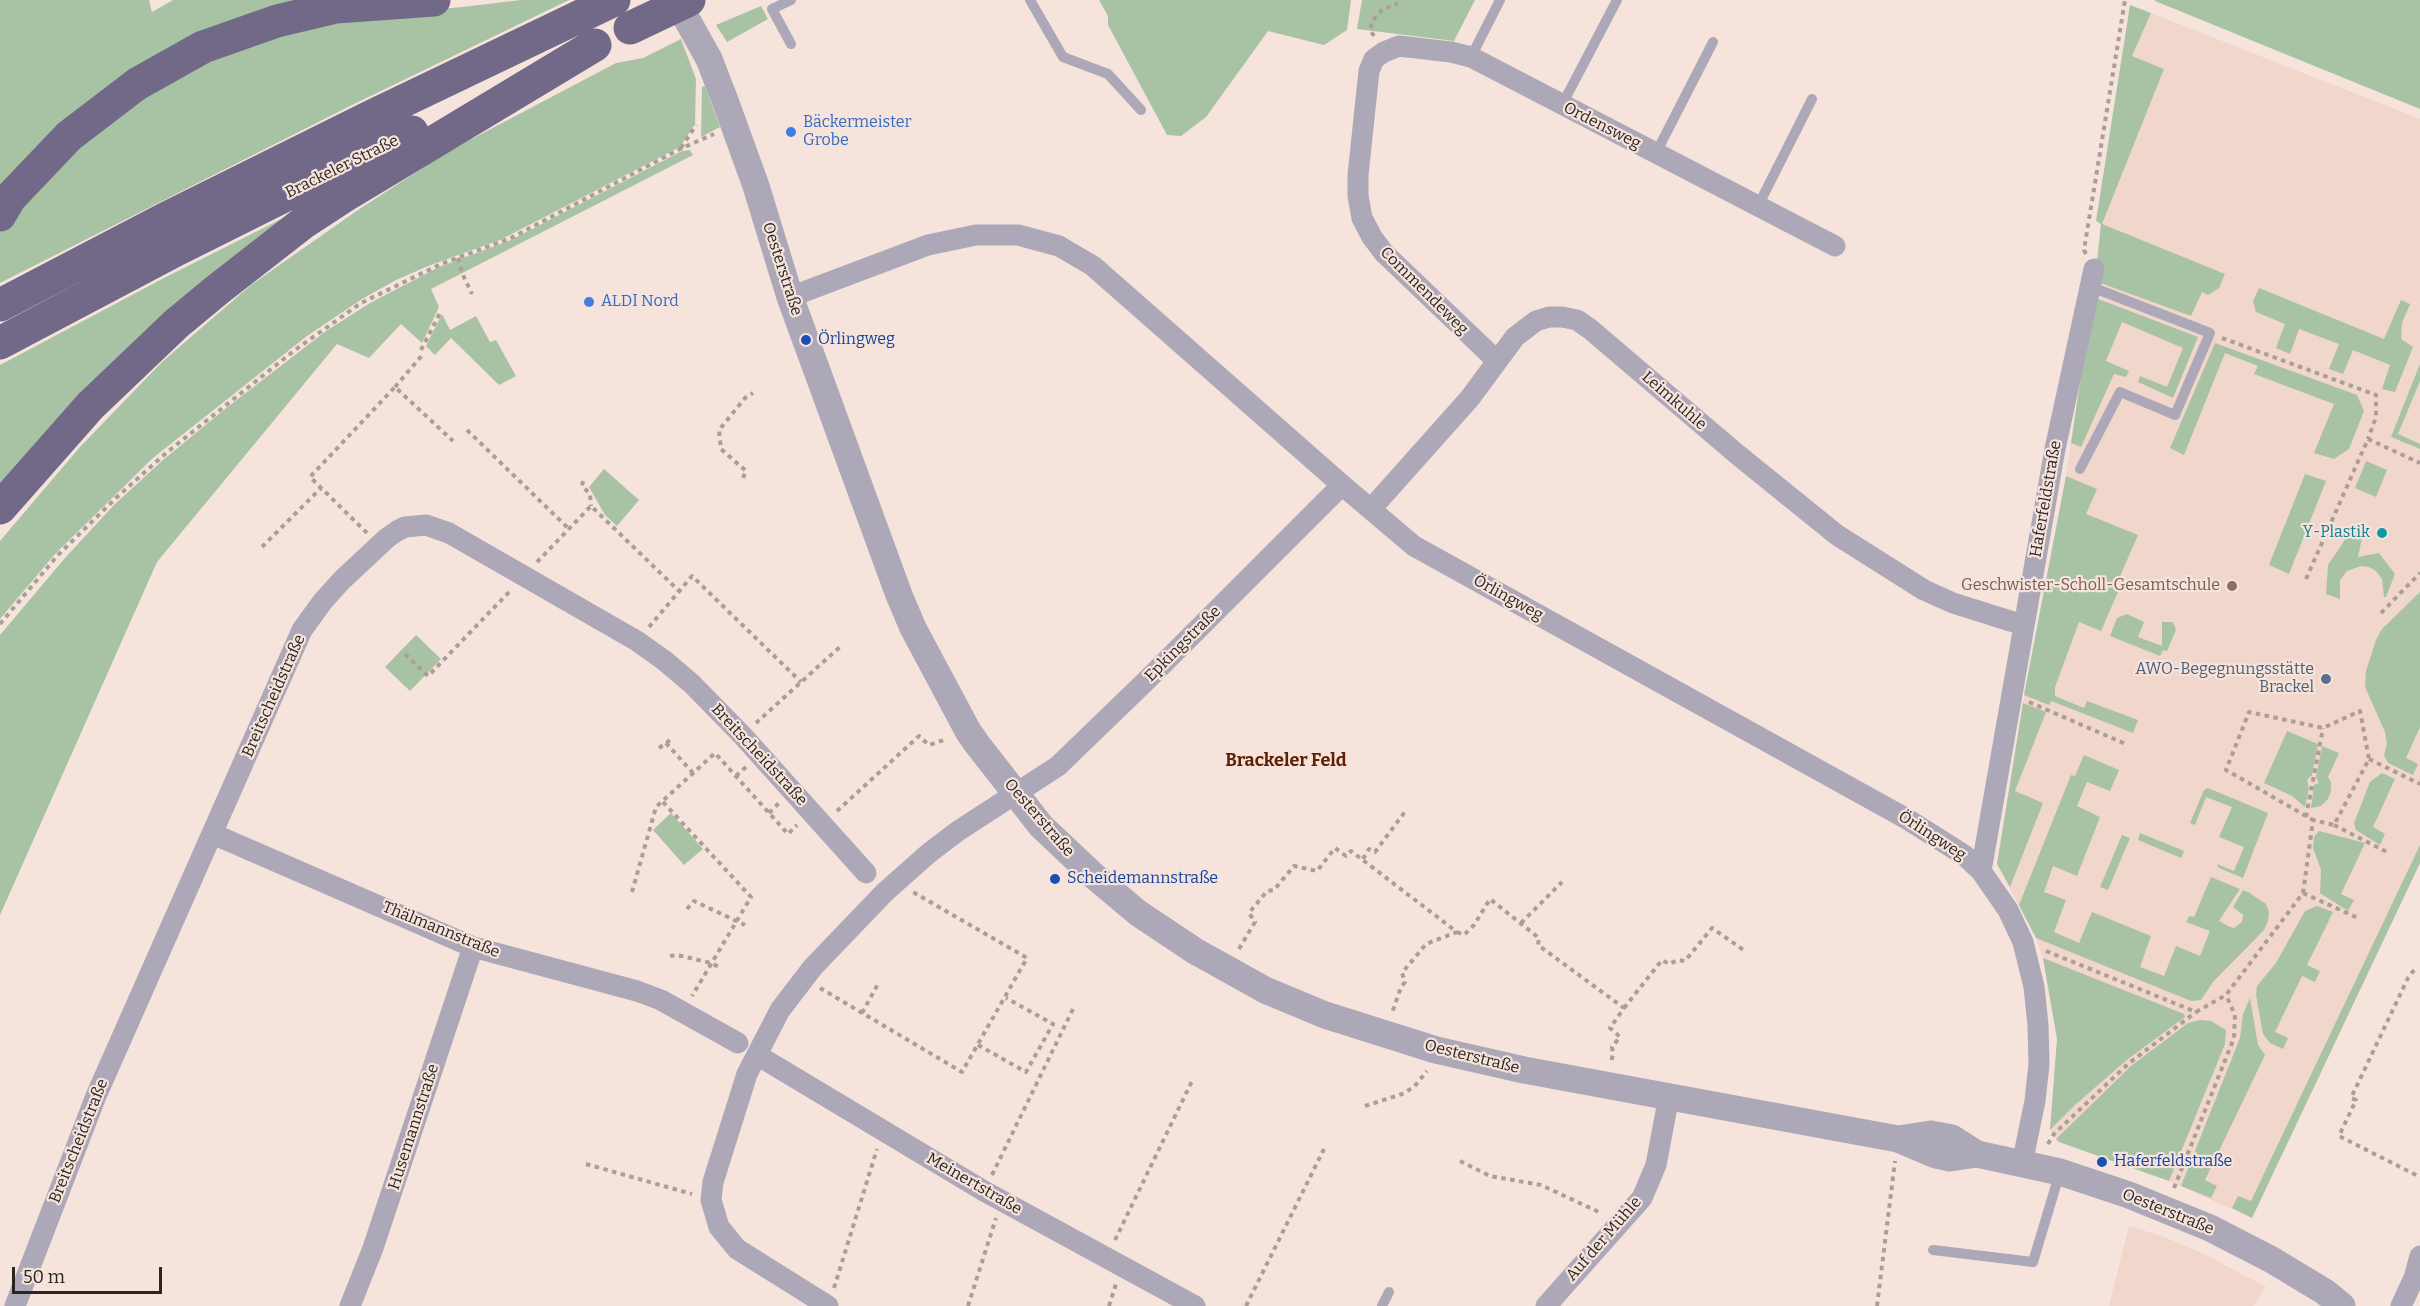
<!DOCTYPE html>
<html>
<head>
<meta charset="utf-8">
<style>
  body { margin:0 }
  #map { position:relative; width:2420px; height:1306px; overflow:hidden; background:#f5e3dc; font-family:Bitter,serif }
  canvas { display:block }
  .scale { position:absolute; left:12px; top:1267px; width:150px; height:27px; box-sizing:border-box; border:3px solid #2b2522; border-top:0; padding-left:8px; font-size:18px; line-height:21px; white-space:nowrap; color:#2b2522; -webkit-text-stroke:4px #f5e3dc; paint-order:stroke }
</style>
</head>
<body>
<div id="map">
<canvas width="2420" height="1306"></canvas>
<div class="scale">50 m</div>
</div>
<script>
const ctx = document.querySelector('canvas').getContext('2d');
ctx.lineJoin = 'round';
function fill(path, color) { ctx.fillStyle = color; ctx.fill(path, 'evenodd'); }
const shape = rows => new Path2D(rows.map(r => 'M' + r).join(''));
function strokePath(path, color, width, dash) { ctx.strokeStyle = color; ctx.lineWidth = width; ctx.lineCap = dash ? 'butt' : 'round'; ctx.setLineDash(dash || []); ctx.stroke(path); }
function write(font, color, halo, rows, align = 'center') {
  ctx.font = font + ' Bitter,serif'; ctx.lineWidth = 4.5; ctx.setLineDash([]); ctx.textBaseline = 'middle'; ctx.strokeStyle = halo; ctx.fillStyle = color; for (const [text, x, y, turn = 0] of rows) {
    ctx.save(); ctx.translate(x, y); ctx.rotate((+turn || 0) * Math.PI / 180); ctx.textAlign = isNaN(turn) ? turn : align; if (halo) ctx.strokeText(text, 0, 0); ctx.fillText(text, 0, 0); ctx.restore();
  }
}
fill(shape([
  [2151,13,2420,119,2420,863,2252,1218,2169,1181,2059,1142,2050,1130,2057,1039,2043,958,2036,938,1997,864,2023,703,2066,476,2093,297,2101,224,2164,69,2132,56],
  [2129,1226,2164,1237,2206,1255,2266,1287,2253,1306,2109,1306]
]), '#f0d6cb');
fill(shape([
  [0,0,149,0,152,12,173,0,304,0,234,20,0,190],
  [521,0,569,0,352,105,0,283,0,232,27,196,97,123,250,40,360,16,462,7],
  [1099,0,1351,0,1347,30,1324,45,1268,31,1206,117,1181,136,1167,135,1108,25,1108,16],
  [1362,0,1475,0,1454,41,1357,29],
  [2420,0,2420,109,2155,1,2155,0],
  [2130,5,2151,13,2132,56,2164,69,2102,224,2225,274,2219,288,2208,295,2202,292,2191,316,2095,281,2101,224,2096,221],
  [761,6,768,19,727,42,716,25],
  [681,39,696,79,695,124,680,147,500,240,428,266,396,280,362,299,307,336,153,458,55,554,0,619,0,541,80,447,162,362,251,285,358,210,447,152,616,63,643,58],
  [705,86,720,127,701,137,702,87],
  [690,150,693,155,431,289,439,307,422,343,401,324,369,358,337,344,157,562,0,915,0,635,65,558,114,505,163,460,225,409,326,331,370,303,439,267,511,240,682,151],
  [319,200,0,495,0,365,164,278],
  [2259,288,2384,339,2401,300,2410,304,2402,323,2401,339,2413,347,2395,392,2382,389,2390,365,2353,350,2343,374,2329,369,2339,344,2299,329,2290,354,2276,348,2285,324,2256,312,2253,301],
  [2093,297,2198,337,2173,398,2138,382,2140,376,2167,387,2183,348,2122,322,2106,361,2129,371,2126,377,2114,374,2081,447,2071,443],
  [442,314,450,330,476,316,490,342,496,340,516,376,499,385,451,338,435,355,426,346],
  [2215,343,2357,395,2364,411,2349,449,2334,459,2314,453,2334,404,2254,374,2258,366,2225,353,2184,455,2170,448],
  [2420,364,2420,381,2398,434,2420,444,2420,449,2391,437],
  [2366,461,2387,470,2376,497,2355,488],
  [604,469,639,500,617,526,605,515,589,487],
  [2305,474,2326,481,2289,574,2269,565],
  [2066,476,2097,489,2086,514,2138,535,2114,590,2118,592,2101,631,2079,622,2055,687,2055,696,2084,708,2087,701,2138,720,2133,733,2051,701,2049,705,2024,695],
  [2353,528,2363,533,2358,557,2379,553,2395,574,2386,597,2384,597,2382,579,2376,571,2369,567,2361,566,2347,571,2340,580,2340,599,2326,594,2328,565],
  [2420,592,2420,727,2406,758,2418,764,2413,775,2388,763,2384,755,2387,744,2385,732,2365,687,2366,671,2376,640,2382,629],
  [2127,614,2144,622,2138,637,2162,646,2162,622,2173,622,2176,630,2167,651,2163,650,2160,656,2110,636,2117,618],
  [416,635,441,659,410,691,385,667],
  [2023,703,2046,712,2015,791,2043,803,2010,887,1997,864],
  [2287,731,2318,744,2312,775,2307,780,2309,788,2305,807,2292,796,2264,783],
  [2322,746,2339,753,2328,777,2331,782,2331,791,2328,799,2321,806,2311,808,2314,785,2319,783,2316,777],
  [2084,755,2119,770,2110,791,2087,782,2077,806,2100,817,2077,876,2053,866,2044,892,2066,900,2054,932,2079,943,2092,912,2151,936,2140,967,2164,976,2176,946,2200,956,2210,931,2186,922,2189,916,2194,917,2211,877,2240,889,2219,921,2230,927,2234,928,2242,922,2243,915,2233,907,2243,890,2248,892,2266,904,2269,912,2268,921,2264,930,2213,982,2201,1000,2191,1001,2036,938,2019,905,2071,775,2075,776],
  [2382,773,2395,779,2373,827,2385,834,2380,845,2356,830,2354,823,2370,782],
  [2208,788,2268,813,2243,878,2219,868,2217,864,2234,871,2244,847,2219,837,2232,807,2206,797,2195,825,2190,823,2204,790],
  [671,813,703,849,684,865,653,830],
  [2319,831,2365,843,2341,894,2354,900,2348,911,2320,893,2321,870,2313,848,2314,837],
  [2140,833,2184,851,2181,858,2138,840],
  [2122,835,2130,838,2108,890,2100,887],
  [2420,845,2420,863,2252,1218,2232,1208,2238,1196,2251,1201],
  [2317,906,2333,912,2307,965,2320,971,2315,982,2302,976,2275,1032,2288,1038,2283,1049,2270,1043,2263,1034,2256,995,2257,986,2276,963,2305,911],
  [2043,958,2184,1014,2185,1017,2128,1059,2075,1105,2050,1130,2057,1039],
  [2250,998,2258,1045,2265,1055,2205,1180,2217,1186,2211,1198,2181,1186,2240,1038,2243,1014],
  [2200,1020,2211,1021,2226,1030,2225,1044,2169,1181,2059,1142,2056,1139,2131,1066,2188,1023]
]), '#a8c3a4');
strokePath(shape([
  [1374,36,1370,30,1373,20,1382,10,1398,3],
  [681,148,696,125],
  [2086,254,2084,250,2125,0],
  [458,258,462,273,472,294],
  [2222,338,2376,395,2376,417,2368,439],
  [421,350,441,311],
  [395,387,424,353],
  [467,430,569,529],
  [743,478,746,471,721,449,719,430,745,398,753,393],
  [583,481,582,486,590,494,591,506],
  [367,533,310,477,395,387,453,441],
  [262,547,321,488],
  [537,562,591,506,679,591],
  [2306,579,2368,439,2420,463],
  [2381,613,2420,573],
  [0,624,58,555,116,498,166,453,295,350,361,303,441,264,511,238,680,149,714,134],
  [649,627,692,576,801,682],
  [405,654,428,676,511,590],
  [2029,702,2128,745],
  [756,723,842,645],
  [666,743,693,773],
  [659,748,673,738],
  [2369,759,2420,784],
  [736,776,747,766],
  [663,802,751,897,692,996],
  [837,811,919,736,929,745,947,739],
  [769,813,779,803],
  [2306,817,2323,728],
  [2334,825,2389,853],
  [1363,859,1369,849,1375,852,1407,809],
  [632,892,656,807,715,753,788,834,797,825],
  [2303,893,2358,918],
  [687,909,694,901,745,925],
  [1521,923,1562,882],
  [1457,932,1464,935,1474,925,1490,899,1539,938,1538,945,1624,1008,1610,1028,1620,1037,1612,1047,1613,1054,1611,1062],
  [1239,949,1255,922,1249,913,1267,891,1274,890,1294,866,1317,871,1335,848,1346,856,1351,851,1457,932,1426,944,1402,973,1405,982,1401,987,1392,1013],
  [2046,951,2196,1012,2226,995,2303,893,2313,820,2334,825,2369,759,2360,711,2323,728,2249,712,2226,770,2313,820],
  [670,956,677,955,711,963,719,967],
  [2414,970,2408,978,2351,1098,2356,1100,2339,1136,2420,1177],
  [820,988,962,1072,1027,958,913,892],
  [1624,1008,1662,960,1669,964,1678,960,1685,961,1712,928,1745,951],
  [862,1013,878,984],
  [978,1045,1026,1072,1053,1024,1006,998],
  [1365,1106,1402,1094,1414,1087,1427,1071],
  [2048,1144,2054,1134,2128,1064,2196,1012],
  [1460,1161,1490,1176,1541,1185,1601,1213],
  [586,1164,692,1194],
  [992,1175,1073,1009],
  [2174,1188,2234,1038,2235,1015,2226,995],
  [1115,1240,1193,1079],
  [834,1288,877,1149],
  [968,1306,996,1218],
  [1109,1306,1116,1284],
  [1246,1306,1324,1149],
  [1877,1306,1895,1161]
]), '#ab9d98', 4, [4.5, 4.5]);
strokePath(shape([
  [791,0,772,9,791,44],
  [1030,0,1063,57,1108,74,1141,110],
  [1471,57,1500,0],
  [1562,105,1617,0],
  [1656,153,1713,42],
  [1758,206,1812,99],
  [2080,469,2120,392,2175,415,2210,333,2089,286],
  [1933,1250,2033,1262,2060,1172],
  [1382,1306,1389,1292]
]), '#aca8b8', 10);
strokePath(shape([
  [790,297,928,245,976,235,1018,235,1059,246,1093,266,1342,485,1414,546,1907,819,1964,855,1981,871,2008,910,2023,942,2034,987,2038,1025,2039,1064,2035,1101,2022,1164],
  [1496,360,1384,253,1372,237,1362,218,1358,196,1358,175,1369,71,1374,59,1384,52,1399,46,1451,52,1471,57,1835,246],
  [1371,509,1470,398,1515,337,1536,321,1549,317,1562,317,1577,320,1590,329,1738,455,1837,535,1924,590,1953,603,2023,625],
  [213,834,473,947,637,991,661,1000,738,1043],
  [1981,871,2055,449,2094,269],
  [757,1055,984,1191,1195,1306],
  [15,1306,96,1096,302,630,323,601,342,580,387,538,397,531,405,527,426,525,449,533,637,641,665,661,692,684,742,735,866,873],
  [350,1306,373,1248,473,947],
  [828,1306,737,1249,719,1227,711,1200,713,1182,747,1074,780,1010,813,967,885,892,929,853,958,831,1058,766,1147,680,1342,485],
  [1546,1306,1642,1198,1656,1165,1669,1096],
  [2401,1306,2414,1278,2420,1256]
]), '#aca8b8', 21);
strokePath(shape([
  [676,0,709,59,726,103,756,186,790,297,899,595,913,628,968,731,977,744,1041,826,1094,876,1138,913,1195,951,1265,990,1325,1015,1436,1050,1524,1070,1898,1139,1936,1155,1950,1158,1977,1154],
  [1898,1139,1931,1134,1952,1138,1977,1154,2060,1172,2129,1195,2210,1228,2272,1260,2325,1292,2342,1306]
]), '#aca8b8', 27);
strokePath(shape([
  [0,215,10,198,69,136,137,84,203,47,277,21,336,7,434,0],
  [0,305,165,219,372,116,614,0],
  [0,343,178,249,412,132],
  [0,508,90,406,176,324,217,290,303,223,349,193,595,45]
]), '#726888', 33);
strokePath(shape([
  [630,28,689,0]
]), '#726888', 33);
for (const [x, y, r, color] of [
  [791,132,6,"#3f7fe0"],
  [589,302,6,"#3f7fe0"],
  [806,340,6,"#1a4fb4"],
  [2382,533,6,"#0f9aa8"],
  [2232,586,6,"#8d6e63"],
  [2326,679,6,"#5c6f8a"],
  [1055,879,6,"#1a4fb4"],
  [2102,1162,6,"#1a4fb4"]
]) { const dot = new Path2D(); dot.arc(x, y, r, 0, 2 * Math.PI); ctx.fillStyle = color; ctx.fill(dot); strokePath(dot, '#f5e3dc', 2); }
write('16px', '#366cbe', '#f5e3dc', [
  ["Bäckermeister",803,123],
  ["Grobe",803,141],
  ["ALDI Nord",601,302]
], 'left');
write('16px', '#2b2522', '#f5e3dc', [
  ["Ordensweg",1602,126,27],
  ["Brackeler Straße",342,167,-26],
  ["Oesterstraße",782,269,72],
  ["Commendeweg",1424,291,45],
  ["Leimkuhle",1674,401,41],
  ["Haferfeldstraße",2046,499,-80],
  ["Örlingweg",1508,598,29],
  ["Epkingstraße",1183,644,-45],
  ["Breitscheidstraße",274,696,-66],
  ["Breitscheidstraße",759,755,47],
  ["Oesterstraße",1039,818,49],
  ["Örlingweg",1932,836,33],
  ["Thälmannstraße",441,930,22],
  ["Oesterstraße",1472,1057,14],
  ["Husemannstraße",414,1127,-72],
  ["Breitscheidstraße",79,1141,-68],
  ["Meinertstraße",974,1184,30],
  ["Oesterstraße",2168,1212,22],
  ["Auf der Mühle",1604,1239,-49]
]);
write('16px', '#164399', '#f5e3dc', [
  ["Örlingweg",818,340],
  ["Scheidemannstraße",1067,879],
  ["Haferfeldstraße",2114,1162]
], 'left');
write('16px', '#0d838f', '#f5e3dc', [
  ["Y-Plastik",2370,533]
], 'right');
write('16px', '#785e54', '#f5e3dc', [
  ["Geschwister-Scholl-Gesamtschule",2220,586]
], 'right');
write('16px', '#4e5e75', '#f5e3dc', [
  ["AWO-Begegnungsstätte",2314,670],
  ["Brackel",2314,688]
], 'right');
write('bold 18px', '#602004', '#f5e3dc', [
  ["Brackeler Feld",1286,761]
]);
</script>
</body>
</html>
